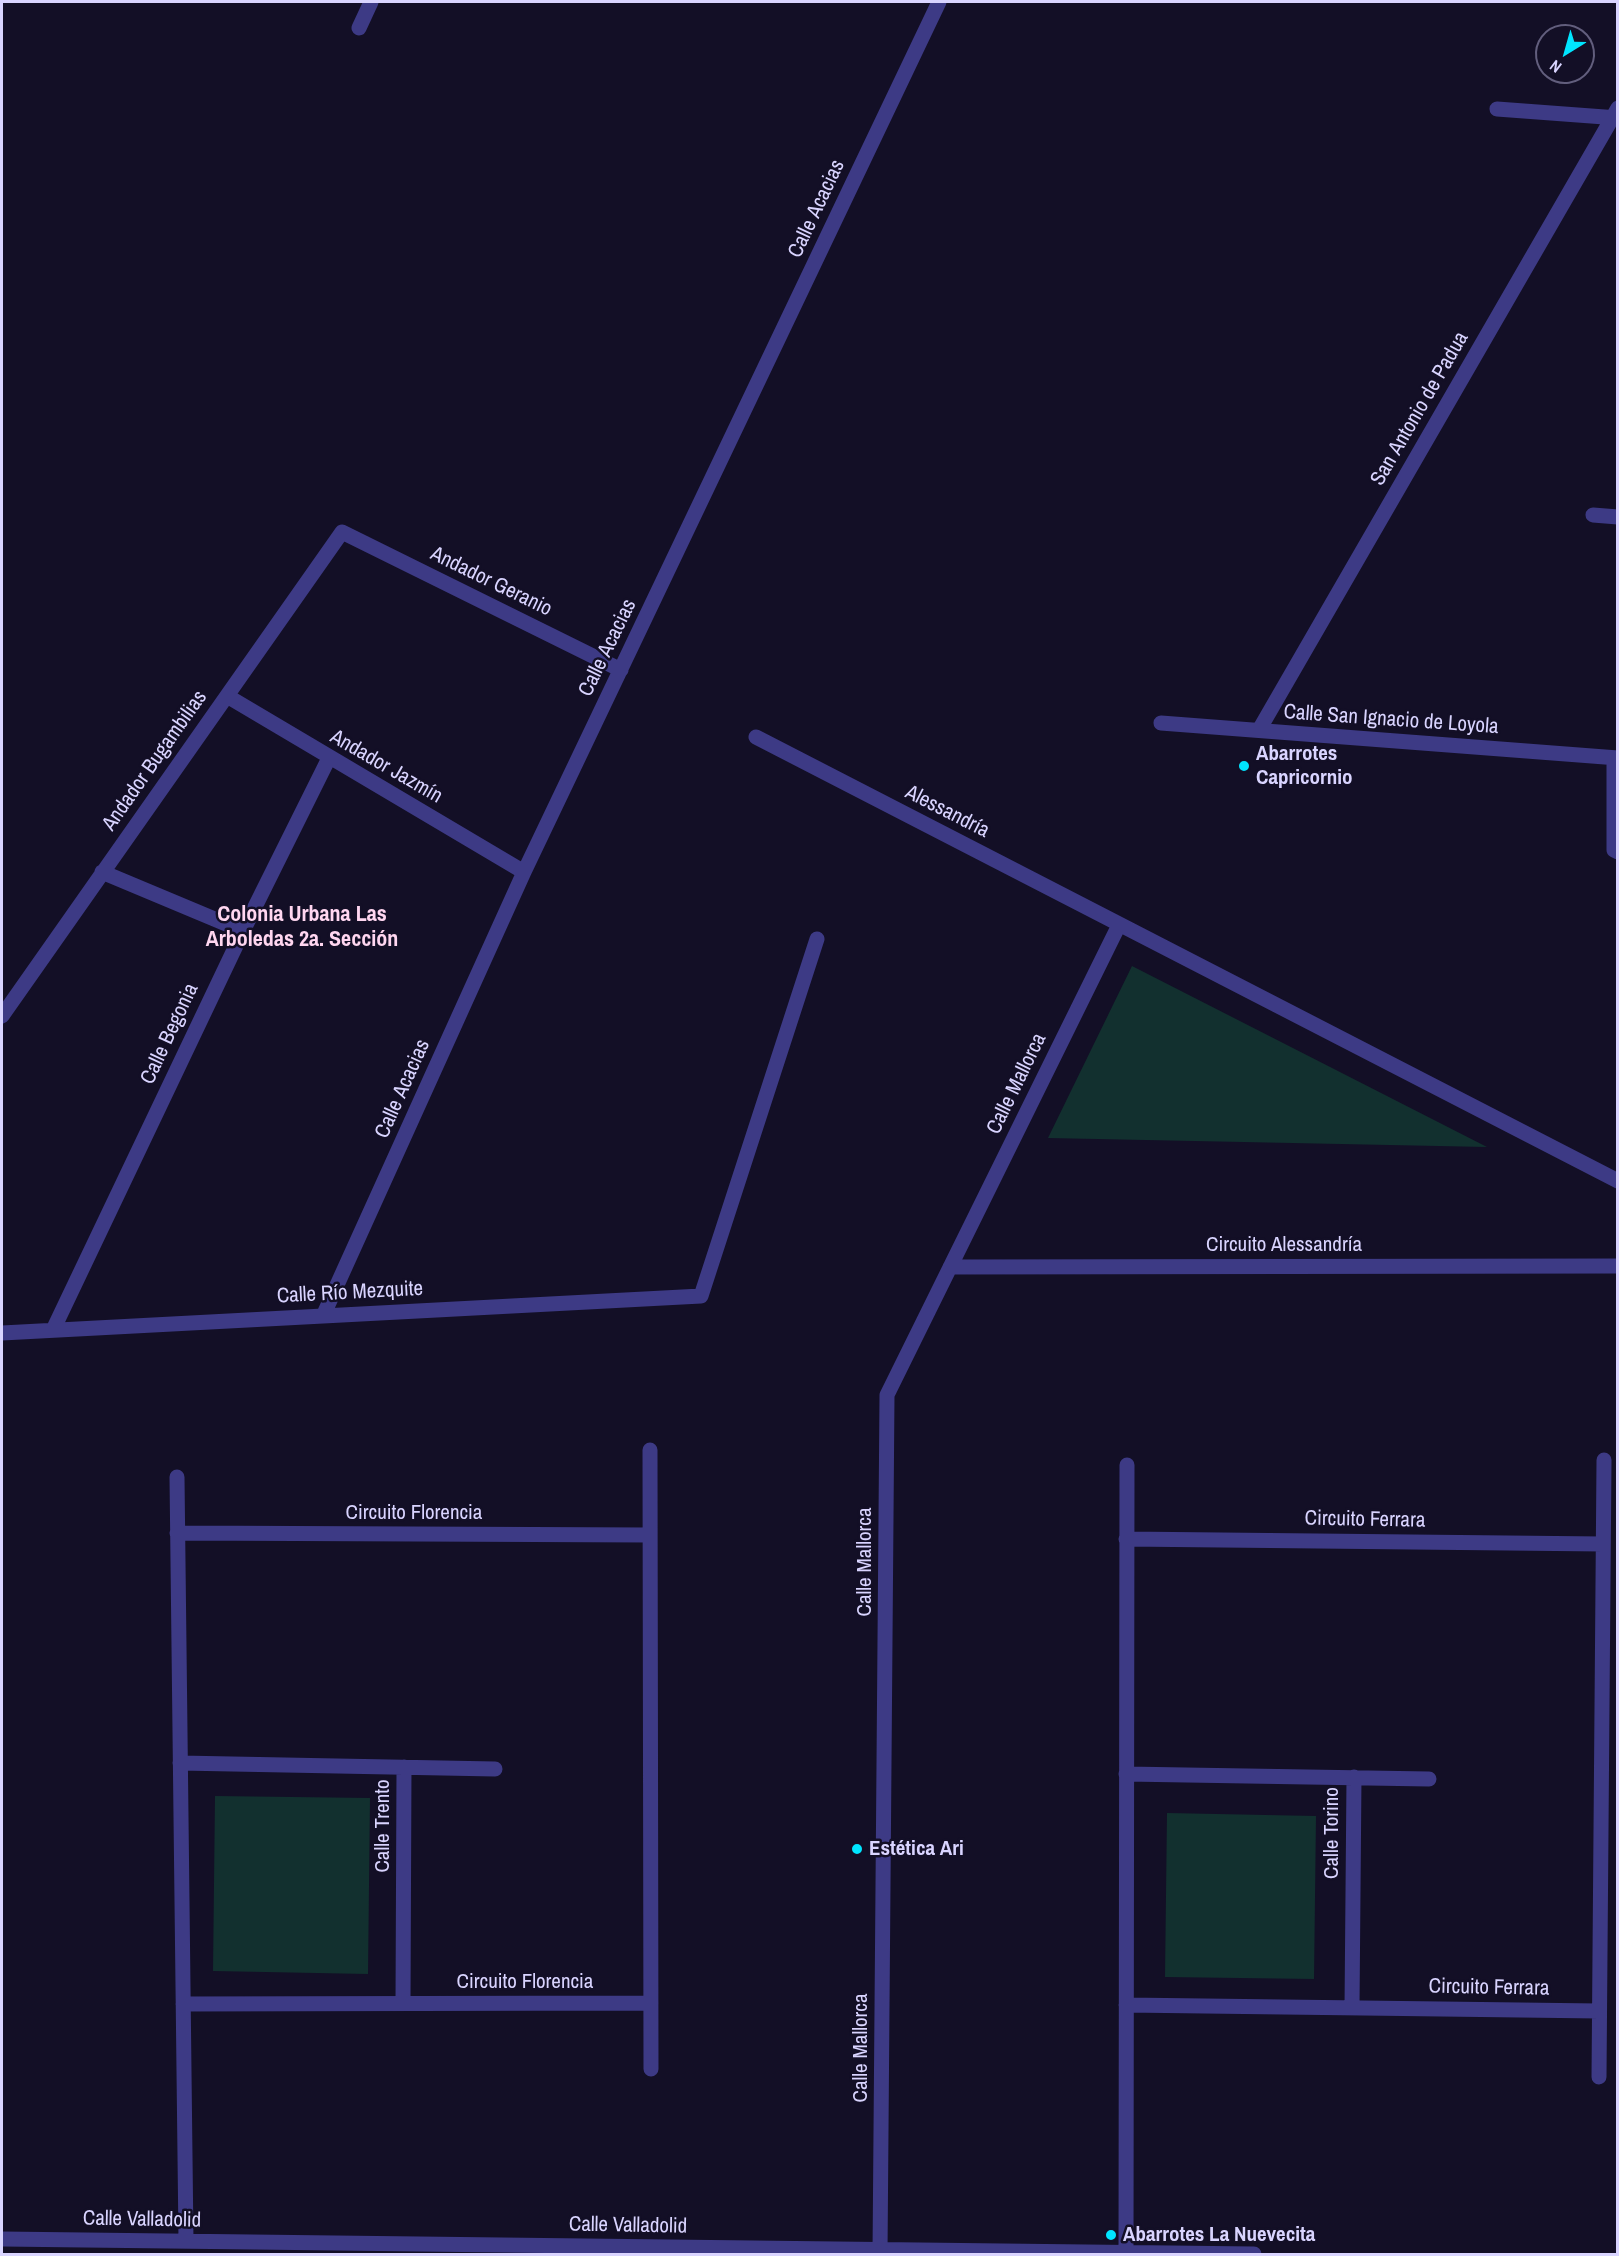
<!DOCTYPE html>
<html>
<head>
<meta charset="utf-8">
<style>
  body { margin:0 }
  #map { position:relative; width:1619px; height:2256px; overflow:hidden; background:#130f26; font-family:"Archivo Narrow",sans-serif }
  canvas { display:block }
  .frame { position:absolute; inset:0; border:3px solid #d9d4ff; pointer-events:none }
  .north { position:absolute; left:1535px; top:24px; width:60px; height:60px; box-sizing:border-box; background:#130f26; border:2px solid #625e7d; border-radius:50%; rotate:217deg; font-size:16px; font-weight:700; line-height:24px; text-align:center; color:#d9d4ff }
  .north::after { content:''; display:block; margin:auto; width:21px; height:27px; background:#00e5ff; clip-path:polygon(50% 0,100% 100%,50% 72%,0 100%) }
</style>
</head>
<body>
<div id="map">
<canvas width="1619" height="2256"></canvas>
<div class="frame"></div>
<div class="north">N</div>
</div>
<script>
const ctx = document.querySelector('canvas').getContext('2d');
ctx.lineJoin = 'round';
function fill(path, color) { ctx.fillStyle = color; ctx.fill(path, 'evenodd'); }
const shape = rows => new Path2D(rows.map(r => 'M' + r).join(''));
function strokePath(path, color, width, dash) { ctx.strokeStyle = color; ctx.lineWidth = width; ctx.lineCap = dash ? 'butt' : 'round'; ctx.setLineDash(dash || []); ctx.stroke(path); }
function write(font, color, halo, rows, align = 'center') {
  ctx.font = font + ' "Archivo Narrow",sans-serif'; ctx.lineWidth = 5; ctx.setLineDash([]); ctx.textBaseline = 'middle'; ctx.strokeStyle = halo; ctx.fillStyle = color; for (const [text, x, y, turn = 0] of rows) {
    ctx.save(); ctx.translate(x, y); ctx.rotate((+turn || 0) * Math.PI / 180); ctx.textAlign = isNaN(turn) ? turn : align; if (halo) ctx.strokeText(text, 0, 0); ctx.fillText(text, 0, 0); ctx.restore();
  }
}
fill(shape([
  [1132,966,1487,1147,1048,1138],
  [215,1796,370,1798,368,1974,213,1971],
  [1167,1813,1316,1816,1314,1979,1165,1977]
]), '#12302f');
strokePath(shape([
  [359,28,371,2],
  [1497,109,1618,118],
  [1593,515,1618,517],
  [227,696,524,872],
  [1161,723,1618,758],
  [1259,730,1618,108],
  [756,737,1618,1181],
  [1614,758,1614,850,1618,852],
  [102,872,243,931],
  [2,1016,342,532,621,670],
  [950,1267,1618,1266],
  [323,1316,524,872,939,2],
  [53,1330,243,931,329,758],
  [2,1333,701,1296,817,939],
  [650,1450,651,2069],
  [177,1477,186,2241],
  [177,1533,650,1535],
  [1126,1539,1603,1544],
  [180,1763,495,1769],
  [1126,1774,1429,1779],
  [403,2002,404,1767],
  [183,2004,651,2003],
  [1126,2005,1599,2011],
  [1352,2007,1354,1777],
  [1599,2077,1604,1460],
  [2,2239,1254,2254],
  [1126,2253,1127,1465],
  [880,2254,887,1395,1119,925]
]), '#3d3a85', 15);
for (const [x, y, r, color] of [
  [1244,766,6,"#00e5ff"],
  [857,1849,6,"#00e5ff"],
  [1111,2235,6,"#00e5ff"]
]) { const dot = new Path2D(); dot.arc(x, y, r, 0, 2 * Math.PI); ctx.fillStyle = color; ctx.fill(dot); strokePath(dot, '#130f26', 2); }
write('21px', '#d9d4ff', '#130f26', [
  ["Calle Acacias",817,209,-65],
  ["San Antonio de Padua",1420,409,-60],
  ["Andador Geranio",491,582,26],
  ["Calle Acacias",608,648,-64],
  ["Calle San Ignacio de Loyola",1391,720,4],
  ["Andador Bugambilias",155,761,-55],
  ["Andador Jazmín",386,767,30],
  ["Alessandría",947,812,27],
  ["Calle Begonia",170,1034,-65],
  ["Calle Mallorca",1017,1084,-64],
  ["Calle Acacias",403,1089,-66],
  ["Circuito Alessandría",1284,1245],
  ["Calle Río Mezquite",350,1293,-3],
  ["Circuito Florencia",414,1513],
  ["Circuito Ferrara",1365,1520,1],
  ["Calle Mallorca",865,1562,-90],
  ["Calle Trento",383,1826,-90],
  ["Calle Torino",1332,1833,-90],
  ["Circuito Florencia",525,1982],
  ["Circuito Ferrara",1489,1988,1],
  ["Calle Mallorca",861,2048,-90],
  ["Calle Valladolid",142,2220,1],
  ["Calle Valladolid",628,2226,1]
]);
write('bold 21px', '#d9d4ff', '#130f26', [
  ["Abarrotes",1256,754],
  ["Capricornio",1256,778],
  ["Estética Ari",869,1849],
  ["Abarrotes La Nuevecita",1123,2235]
], 'left');
write('bold 22px', '#ffd6f0', '#130f26', [
  ["Colonia Urbana Las",302,915],
  ["Arboledas 2a. Sección",302,940]
]);
</script>
</body>
</html>
